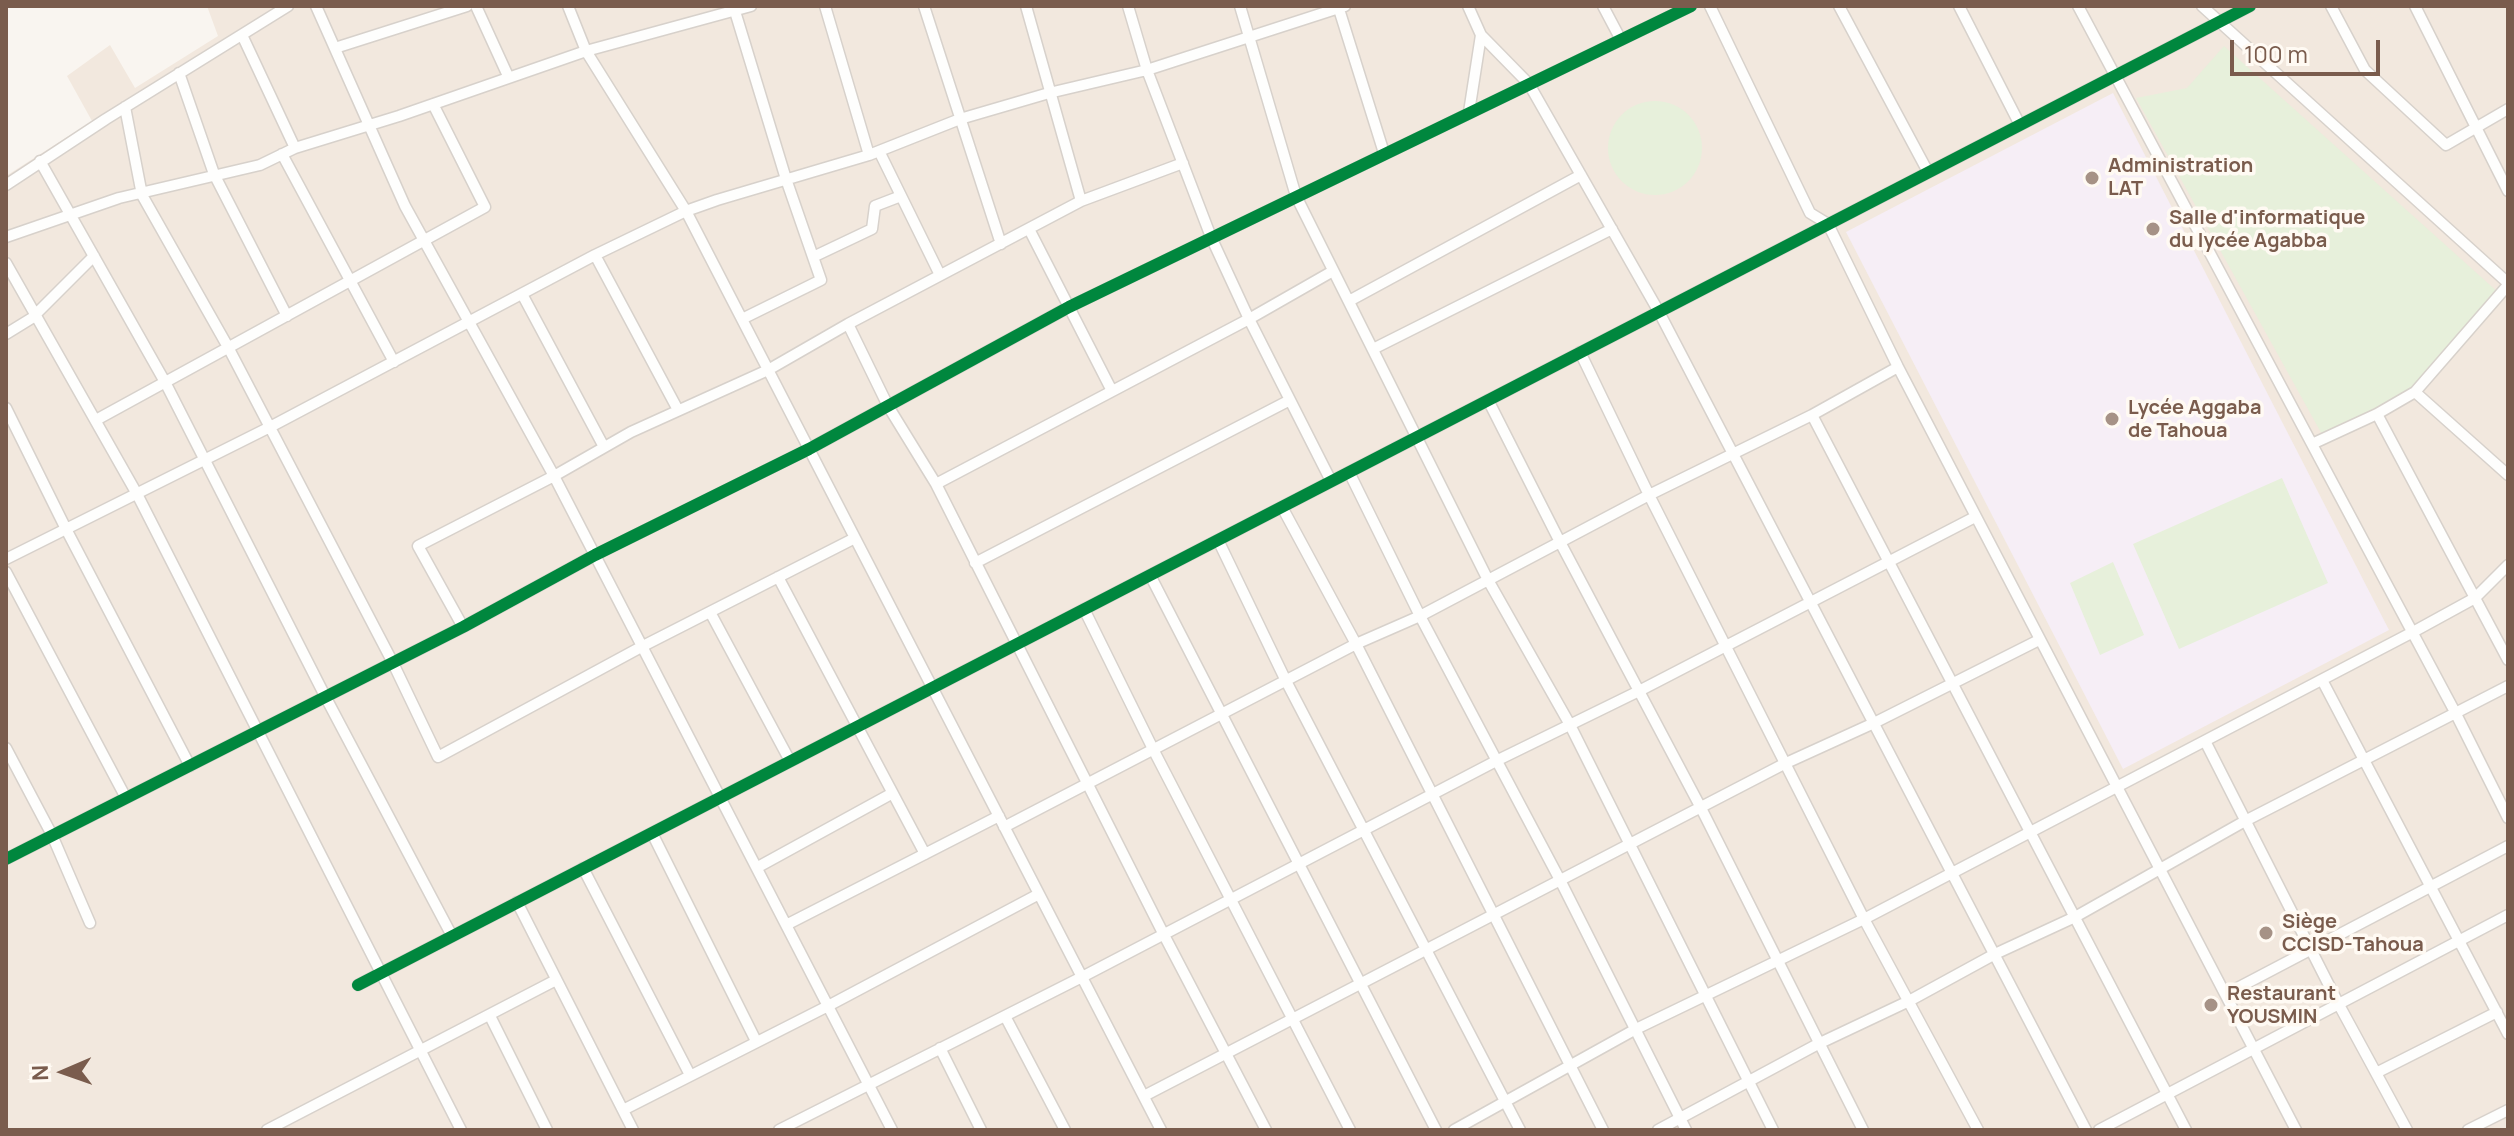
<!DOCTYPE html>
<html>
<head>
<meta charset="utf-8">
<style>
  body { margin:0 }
  #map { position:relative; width:2514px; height:1136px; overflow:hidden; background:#f9f5f0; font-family:Manrope,sans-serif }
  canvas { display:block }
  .frame { position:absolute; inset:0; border:8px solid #7a5c4d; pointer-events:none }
  .north { position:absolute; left:24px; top:1032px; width:80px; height:80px; -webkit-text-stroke:6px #fffaf3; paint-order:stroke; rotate:268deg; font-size:22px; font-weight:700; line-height:32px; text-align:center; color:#7a5c4d }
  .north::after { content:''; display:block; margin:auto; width:28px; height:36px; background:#7a5c4d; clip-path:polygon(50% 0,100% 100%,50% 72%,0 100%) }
  .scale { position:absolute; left:2230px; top:40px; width:150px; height:36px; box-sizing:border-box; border:4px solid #7a5c4d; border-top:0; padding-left:10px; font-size:24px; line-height:28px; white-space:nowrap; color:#7a5c4d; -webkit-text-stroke:6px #fffaf3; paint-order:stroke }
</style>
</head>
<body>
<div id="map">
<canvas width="2514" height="1136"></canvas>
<div class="frame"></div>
<div class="north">N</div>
<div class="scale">100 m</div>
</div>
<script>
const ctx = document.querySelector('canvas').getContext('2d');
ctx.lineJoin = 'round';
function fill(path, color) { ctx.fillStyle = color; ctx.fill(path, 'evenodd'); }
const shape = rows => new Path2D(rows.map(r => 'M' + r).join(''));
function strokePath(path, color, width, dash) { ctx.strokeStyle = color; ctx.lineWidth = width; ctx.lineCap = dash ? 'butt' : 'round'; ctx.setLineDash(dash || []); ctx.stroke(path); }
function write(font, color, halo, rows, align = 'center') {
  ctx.font = font + ' Manrope,sans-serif'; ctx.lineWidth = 7; ctx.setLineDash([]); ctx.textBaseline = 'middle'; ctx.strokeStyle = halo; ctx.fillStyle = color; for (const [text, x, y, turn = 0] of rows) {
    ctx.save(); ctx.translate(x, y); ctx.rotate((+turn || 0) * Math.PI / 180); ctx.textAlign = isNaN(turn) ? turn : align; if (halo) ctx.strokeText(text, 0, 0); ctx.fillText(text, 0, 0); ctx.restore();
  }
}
fill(shape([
  [207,6,2508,6,2508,1130,6,1130,6,176,92,121,67,76,110,45,135,88,218,36]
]), '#f2e8de');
fill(shape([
  [2113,93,2389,630,2123,769,1846,232]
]), '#f6eef6');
fill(shape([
  [2224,46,2500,294,2419,389,2324,438,2136,98,2187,88],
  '1608 148a47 47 0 1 1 94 0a47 47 0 1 1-94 0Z',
  [2282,478,2328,583,2179,649,2133,544],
  [2113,562,2144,635,2100,655,2070,583]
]), '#e7f0db');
const minor = shape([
  [316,6,405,206,554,476,892,1130],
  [476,6,508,76],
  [568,6,586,51,686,211,1161,1130],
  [825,6,869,155],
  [924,6,1001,244],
  [1026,6,1081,201],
  [1128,6,1147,70,1211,237,1249,319,1331,481],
  [1240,6,1296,196,1488,580,1569,723,1773,1130],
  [1338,6,1384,153],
  [1468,6,1481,35,1529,84,1659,312,2086,1130],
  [1603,6,1621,40],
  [1710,6,1810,213,1828,224,1898,367,2296,1130],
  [1839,6,1928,172],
  [1959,6,2020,125],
  [2078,6,2455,712,2508,818],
  [2202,6,2508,283],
  [2331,6,2365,70,2446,145,2508,109],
  [2415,6,2508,191],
  [734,8,786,179,821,280,742,319],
  [242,35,295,148],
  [335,48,467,6],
  [179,73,214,174,287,316],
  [125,107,142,195,228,347,392,661,438,757,643,646,855,538],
  [1469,112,1481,35],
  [879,151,940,275],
  [282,154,394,362],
  [40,161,165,382,325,696,452,936],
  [6,185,106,119,288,6],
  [1029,229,1112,391],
  [6,237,119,198,260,165,295,148,399,116,586,51,751,6],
  [595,255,678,410],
  [813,257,872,229,875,206,901,196],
  [6,263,137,494,461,1130],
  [522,294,604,447],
  [1349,301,1581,175],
  [848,324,888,406,936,484,1164,935,1266,1130],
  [6,334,32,318,94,256],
  [1373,349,1612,229],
  [1580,352,1649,495,1864,919,1978,1130],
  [2415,392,2508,475],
  [1488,400,1560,542,1701,808,1863,1130],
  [6,408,66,529,190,766],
  [2377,414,2508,660],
  [1812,415,2186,1130],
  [96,420,485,207,433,104],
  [2312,444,2377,414,2415,392,2508,285],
  [1349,472,1420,616,1560,880,1686,1130],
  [936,484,1249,319,1333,271],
  [1282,507,1356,644,1603,1130],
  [1218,540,1286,681,1520,1130],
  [6,559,270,427,595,255,686,211,717,200,869,155,960,119,1049,93,1147,70,1345,6],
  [975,563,1290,400],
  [6,572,126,798],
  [1150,575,1436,1130],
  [778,577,925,854],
  [1084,609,1154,751,1350,1130],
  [710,612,790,761],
  [463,627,418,546,554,476,631,432,768,370,848,324,1081,201,1183,163],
  [2322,680,2508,1034],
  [2205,741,2338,1003,2407,1130],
  [6,748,52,835,90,923],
  [1004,827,1356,644,1420,616,1649,495,1812,415,1898,367],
  [652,833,756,1041],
  [6,859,463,627,595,555,809,449,1069,307,1691,6],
  [758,867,891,794],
  [583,868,690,1075],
  [517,902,633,1130],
  [788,924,999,816],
  [358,985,2250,6],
  [2226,994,2508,846],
  [490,1016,547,1130],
  [1005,1016,1065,1130],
  [940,1048,981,1130],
  [2376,1073,2497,1012],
  [1144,1096,1784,764,1874,723,2039,640],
  [623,1110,828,1006,1039,894],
  [267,1130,556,980],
  [779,1130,1082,977,1498,760,1639,691,1975,517],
  [1454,1130,1636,1029,1864,919,2413,632,2475,598,2508,565],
  [1658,1130,1818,1044,1909,1001,1995,954,2075,917,2245,821,2508,686],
  [2099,1130,2508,915],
  [2468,1130,2508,1110]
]);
strokePath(minor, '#d7d1cb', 13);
strokePath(minor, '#fefefd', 10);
strokePath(shape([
  [6,859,463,627,595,555,809,449,1069,307,1691,6],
  [358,985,2250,6]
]), '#00873e', 12);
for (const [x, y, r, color] of [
  [2092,178,8,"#a69286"],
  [2153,229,8,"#a69286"],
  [2112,419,8,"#a69286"],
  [2266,933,8,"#a69286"],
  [2211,1005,8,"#a69286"]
]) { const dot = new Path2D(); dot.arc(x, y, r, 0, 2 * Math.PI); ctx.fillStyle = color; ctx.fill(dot); strokePath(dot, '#fffaf3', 3); }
write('bold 20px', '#7a5c4d', '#fffaf3', [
  ["Administration",2108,166],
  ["LAT",2108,189],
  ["Salle d'informatique",2169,218],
  ["du lycée Agabba",2169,241],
  ["Lycée Aggaba",2128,408],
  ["de Tahoua",2128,431],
  ["Siège",2282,922],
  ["CCISD-Tahoua",2282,945],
  ["Restaurant",2227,994],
  ["YOUSMIN",2227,1017]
], 'left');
</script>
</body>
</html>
